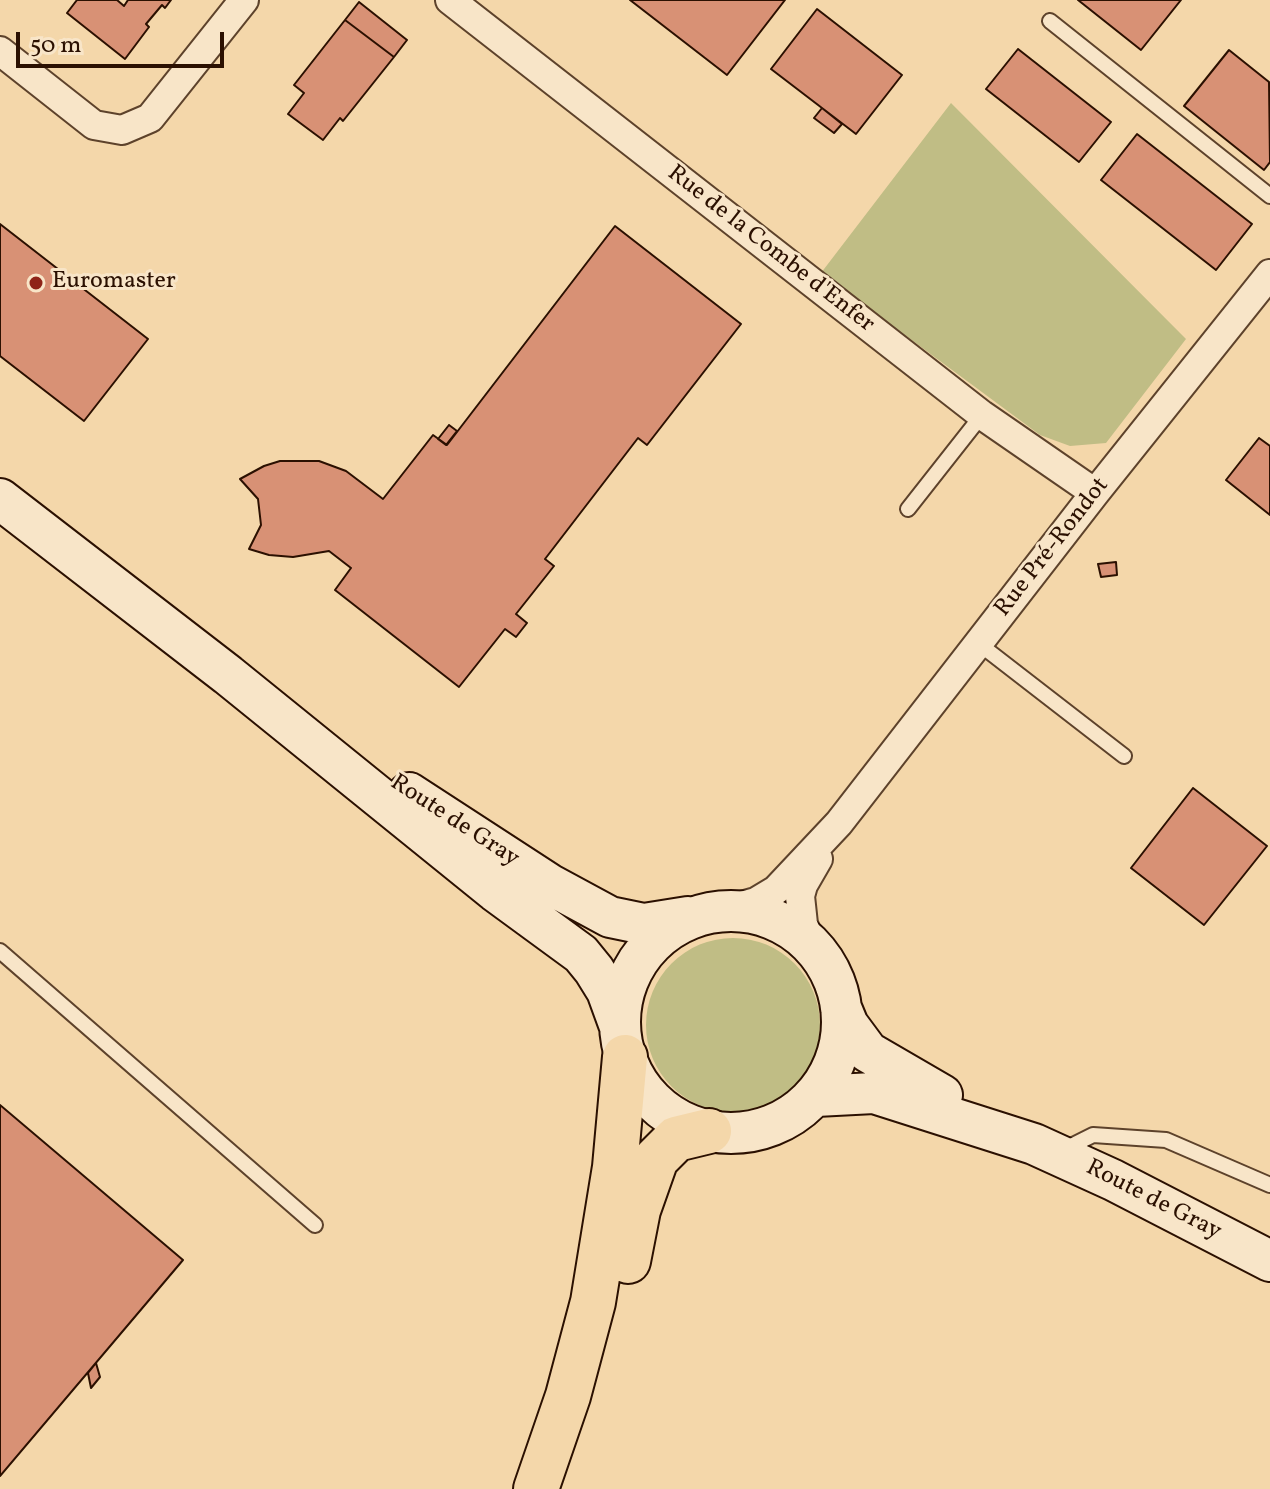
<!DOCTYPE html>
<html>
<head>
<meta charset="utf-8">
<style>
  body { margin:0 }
  #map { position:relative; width:1270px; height:1489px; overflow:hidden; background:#f4d7aa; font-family:Vollkorn,serif }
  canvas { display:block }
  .scale { position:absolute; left:16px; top:32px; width:208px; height:36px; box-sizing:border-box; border:4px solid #2b1001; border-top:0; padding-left:10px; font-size:24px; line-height:28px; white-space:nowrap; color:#2b1001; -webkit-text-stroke:6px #f8e5c8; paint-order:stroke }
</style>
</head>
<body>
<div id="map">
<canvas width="1270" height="1489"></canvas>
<div class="scale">50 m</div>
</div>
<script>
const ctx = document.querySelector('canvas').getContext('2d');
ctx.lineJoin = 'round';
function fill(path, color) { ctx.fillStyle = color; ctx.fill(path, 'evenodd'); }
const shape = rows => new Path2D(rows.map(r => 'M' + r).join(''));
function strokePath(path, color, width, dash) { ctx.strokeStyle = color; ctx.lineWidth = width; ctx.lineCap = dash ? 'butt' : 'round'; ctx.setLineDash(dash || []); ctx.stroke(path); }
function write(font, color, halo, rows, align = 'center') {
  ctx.font = font + ' Vollkorn,serif'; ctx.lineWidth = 6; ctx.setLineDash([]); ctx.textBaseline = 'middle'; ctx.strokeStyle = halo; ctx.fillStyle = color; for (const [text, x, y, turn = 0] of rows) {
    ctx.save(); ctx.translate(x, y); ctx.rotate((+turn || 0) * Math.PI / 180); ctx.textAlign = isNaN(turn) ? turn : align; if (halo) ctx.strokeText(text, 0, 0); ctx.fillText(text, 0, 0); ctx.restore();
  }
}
fill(shape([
  [951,103,1186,339,1106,443,1070,446,1040,435,821,273],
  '646 1025a87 87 0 1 1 174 0a87 87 0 1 1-174 0Z'
]), '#c0bd85');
const building = shape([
  [77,0,117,0,124,6,128,0,171,0,165,8,162,5,146,24,149,27,125,59,67,13,77,0],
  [630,0,785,0,727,75,630,0],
  [1078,0,1181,0,1141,50,1078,0],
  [359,2,407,40,394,57,345,20,359,2],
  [817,9,902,75,856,134,771,69,817,9],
  [345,20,394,57,343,121,340,118,323,140,288,114,304,93,294,85,345,20],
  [1018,49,1111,122,1079,162,986,89,1018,49],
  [1229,50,1269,82,1270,162,1264,170,1184,106,1229,50],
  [822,108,842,124,834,133,814,118,822,108],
  [1137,134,1252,224,1216,270,1101,180,1137,134],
  [0,224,148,339,84,421,0,356,0,224],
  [615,226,741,324,647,445,638,438,545,559,554,566,516,614,527,623,516,637,505,629,459,687,335,590,351,568,329,551,293,557,269,555,249,549,261,525,258,499,240,479,264,466,280,461,319,461,346,471,383,499,433,435,447,445,615,226],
  [449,425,457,431,446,445,438,439,449,425],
  [1259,438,1270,446,1270,515,1226,480,1259,438],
  [1116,562,1117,575,1101,577,1098,564,1116,562],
  [1193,788,1267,846,1204,925,1131,868,1193,788],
  [0,1105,183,1260,0,1476,0,1105],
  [96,1363,100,1377,91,1388,88,1373,96,1363]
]);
fill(building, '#d89175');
strokePath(building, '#2b1001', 2);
const lane = shape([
  [1050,21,1270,196],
  [908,509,982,415],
  [978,643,1124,756],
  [0,951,315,1225],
  [1063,1150,1093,1135,1166,1140,1270,1185]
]);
const street = shape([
  [450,0,982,415,1095,493],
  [0,51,94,125,122,130,150,118,244,0],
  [731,909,756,902,776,890,839,823,1095,493,1270,274],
  [812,946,803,924,800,896,803,885,818,859]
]);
const secondary = shape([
  [0,499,228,675,495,891,581,954,594,970,607,991,619,1024],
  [409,793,549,884,610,917,644,924,688,917],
  '620 1022a111 111 0 1 1 222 0a111 111 0 1 1-222 0Z',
  [841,1008,848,1025,868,1052,942,1095],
  [816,1096,874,1093,1034,1144,1113,1180,1270,1261]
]);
const highway = shape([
  [628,1261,638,1210,656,1159,676,1139,709,1131],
  [536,1489,568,1396,593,1302,615,1167,625,1057]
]);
strokePath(lane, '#5d422b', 18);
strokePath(street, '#5d422b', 32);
strokePath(secondary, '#2b1001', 44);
strokePath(highway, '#2b1001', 48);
strokePath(lane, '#f8e5c8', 14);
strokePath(street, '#f8e5c8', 28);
strokePath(secondary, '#f8e5c8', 40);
strokePath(highway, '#f4d7aa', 44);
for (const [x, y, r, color] of [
  [36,283,8,"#8f2418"]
]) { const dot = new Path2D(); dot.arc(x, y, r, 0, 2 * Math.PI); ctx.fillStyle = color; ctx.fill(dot); strokePath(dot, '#f8e5c8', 3); }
write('24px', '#2b1001', '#f8e5c8', [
  ["Rue de la Combe d'Enfer",770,250,38],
  ["Rue Pré-Rondot",1053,548,-52],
  ["Route de Gray",454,822,33],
  ["Route de Gray",1153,1201,27]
]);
write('24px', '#2b1001', '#f8e5c8', [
  ["Euromaster",52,283]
], 'left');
</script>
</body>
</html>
